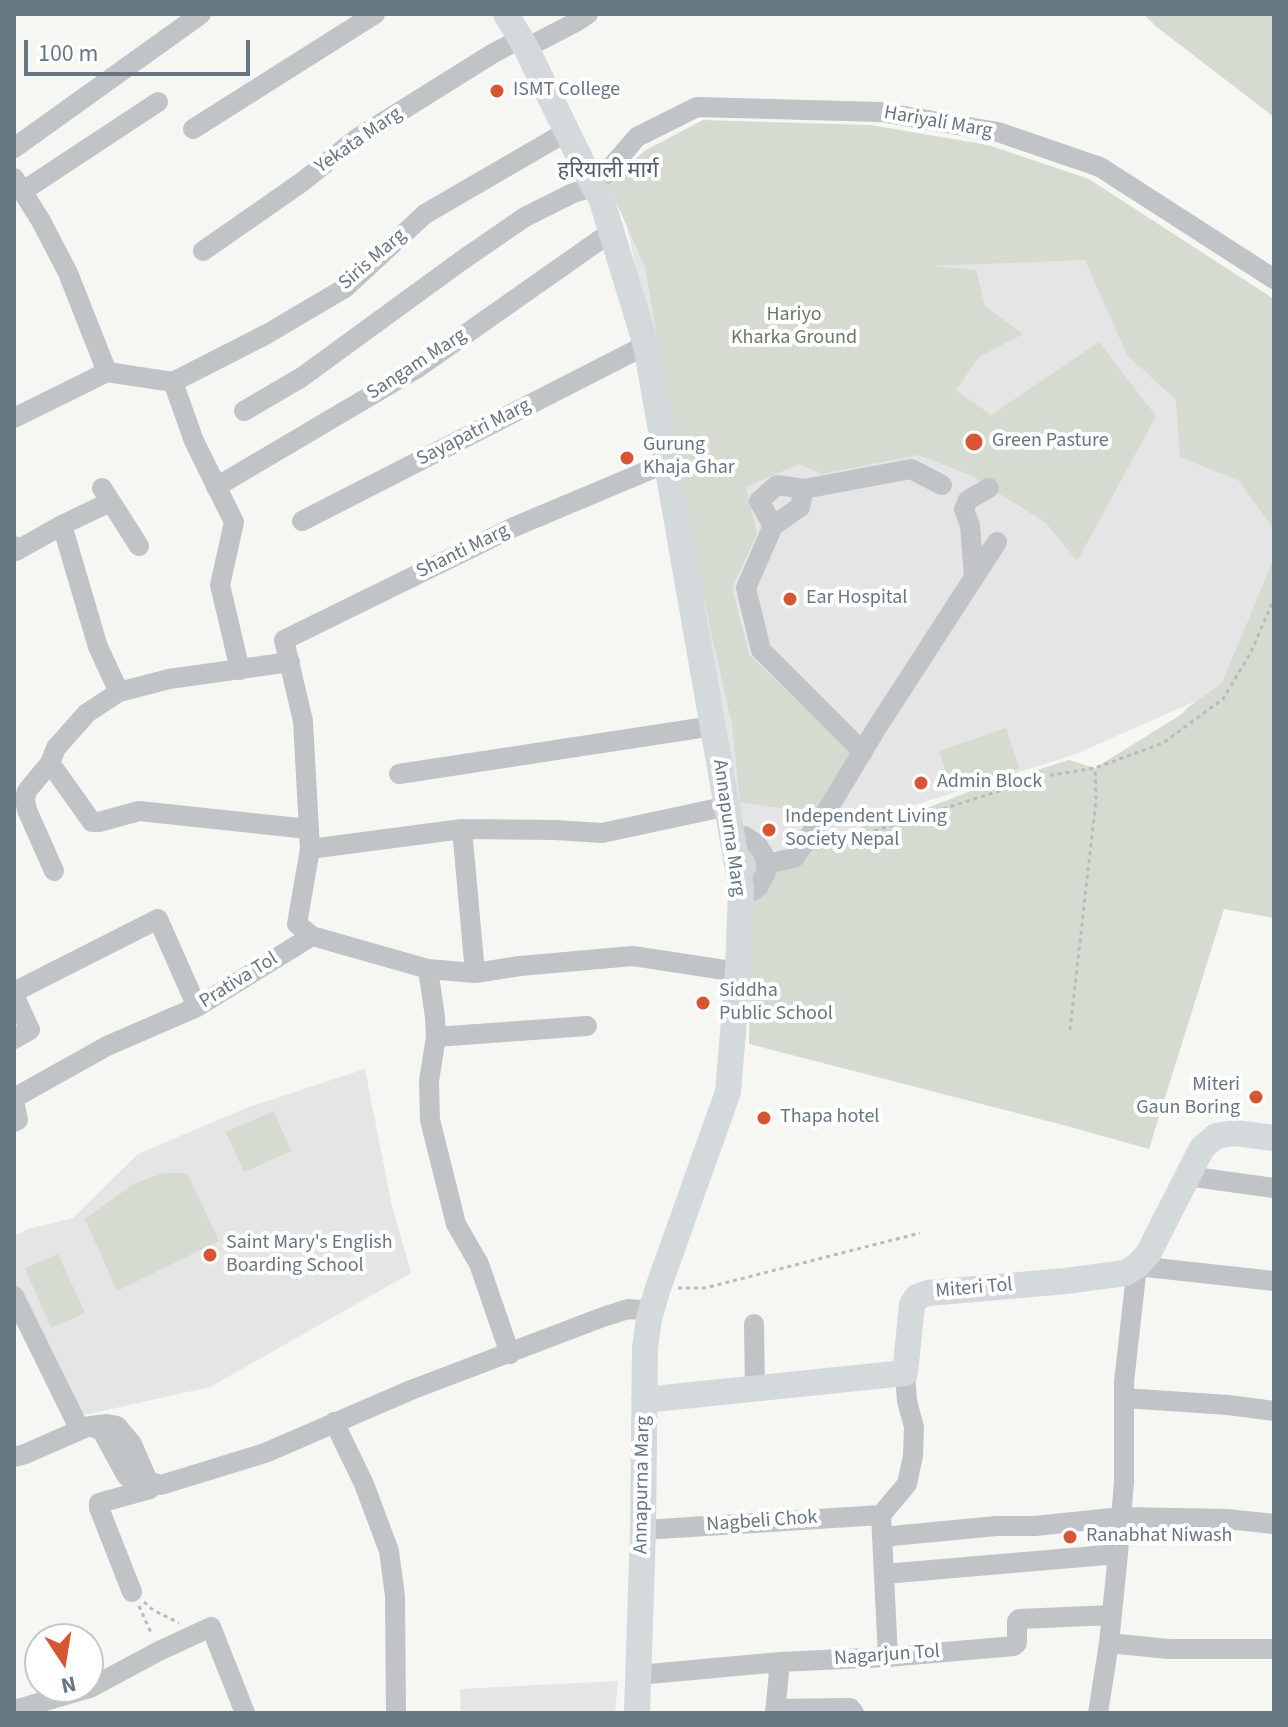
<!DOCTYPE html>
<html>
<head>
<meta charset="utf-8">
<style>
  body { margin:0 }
  #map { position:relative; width:1288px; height:1727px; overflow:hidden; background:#f6f6f3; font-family:"Source Sans 3",sans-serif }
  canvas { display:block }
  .frame { position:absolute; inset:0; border:16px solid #677782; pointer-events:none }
  .north { position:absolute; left:24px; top:1623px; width:80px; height:80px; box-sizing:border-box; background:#fff; border:2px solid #c2c9cd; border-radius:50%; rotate:168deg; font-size:22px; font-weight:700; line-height:32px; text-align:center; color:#677782 }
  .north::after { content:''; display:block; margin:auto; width:28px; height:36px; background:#d75532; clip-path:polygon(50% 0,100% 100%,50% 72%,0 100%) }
  .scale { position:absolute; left:24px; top:40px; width:226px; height:36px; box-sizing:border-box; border:4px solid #677782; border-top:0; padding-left:10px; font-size:24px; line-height:28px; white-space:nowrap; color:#677782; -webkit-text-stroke:6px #fff; paint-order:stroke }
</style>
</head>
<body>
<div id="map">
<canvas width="1288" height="1727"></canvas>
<div class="frame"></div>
<div class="north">N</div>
<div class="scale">100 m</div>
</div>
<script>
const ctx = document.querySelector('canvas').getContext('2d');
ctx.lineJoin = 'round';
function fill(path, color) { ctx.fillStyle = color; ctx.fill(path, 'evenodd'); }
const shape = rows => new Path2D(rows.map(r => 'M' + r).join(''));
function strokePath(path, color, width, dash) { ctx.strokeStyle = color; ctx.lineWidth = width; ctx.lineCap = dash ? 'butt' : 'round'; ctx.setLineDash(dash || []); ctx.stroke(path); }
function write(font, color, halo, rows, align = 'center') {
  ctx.font = font + ' "Source Sans 3","Noto Sans Devanagari",sans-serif'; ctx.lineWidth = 8; ctx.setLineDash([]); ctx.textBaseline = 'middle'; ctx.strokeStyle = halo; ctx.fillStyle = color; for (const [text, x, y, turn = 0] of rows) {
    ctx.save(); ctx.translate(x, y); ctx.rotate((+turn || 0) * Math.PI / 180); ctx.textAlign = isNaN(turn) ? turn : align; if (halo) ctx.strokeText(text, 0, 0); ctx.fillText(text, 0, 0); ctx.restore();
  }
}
fill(shape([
  [716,125,1274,304,1274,636,1221,690,1073,755,880,816,790,857,738,835,702,580,618,184],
  [365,1069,391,1202,411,1273,210,1387,79,1416,14,1286,14,1236,28,1229,73,1218,138,1154,246,1108],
  [618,1681,615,1713,461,1713,460,1689]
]), '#e4e5e4');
fill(shape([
  [1143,14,1274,14,1274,117,1158,28],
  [703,120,870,125,988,145,1089,179,1274,299,1274,529,1239,481,1180,457,1176,400,1127,355,1085,260,931,266,976,270,985,306,1023,334,979,357,956,390,991,415,1099,342,1156,416,1077,561,1046,523,972,476,918,455,822,474,799,464,746,487,757,534,732,588,749,655,852,753,818,814,740,802,732,725,696,565,645,267,608,184,644,151],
  [1274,558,1274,918,1224,909,1149,1149,1063,1125,749,1044,751,885,742,843,752,849,760,871,879,819,927,808,973,790,1069,760,1095,768,1182,714,1187,708,1222,683],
  [1006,728,1019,768,952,791,939,751],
  [274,1111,291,1151,244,1172,226,1132],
  [164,1173,187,1173,219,1241,117,1291,85,1219,135,1183],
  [58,1254,85,1313,51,1328,25,1268]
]), '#d6dbd2');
strokePath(shape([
  [821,848,1046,776,1095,768,1163,743,1223,699,1251,652,1274,599],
  [1070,1030,1096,800,1095,768],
  [678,1288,705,1288,920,1233],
  [144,1602,153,1610,179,1623],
  [139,1606,152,1635]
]), '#b8bbbd', 3, [4, 4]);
strokePath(shape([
  [526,48,576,22,588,14],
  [193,129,375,14],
  [14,148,201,14],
  [14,178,41,221,68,273,107,372,14,418],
  [23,191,158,102],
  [203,251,302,182,356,139,492,54,520,39],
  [107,372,173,382,194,441,234,522,220,585,240,670],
  [173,382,267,334,345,288,425,214,568,131],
  [244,411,302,377,461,261,525,217,573,193,594,187,637,137,697,107,881,112,998,132,1100,167,1274,279],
  [216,487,416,369,611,232],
  [102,488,139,546],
  [804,489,911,469,942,485],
  [302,521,646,345],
  [62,525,98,647,119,692],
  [773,526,759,501,777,485,804,489,800,507,773,526,746,588,761,650,863,752],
  [14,546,16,551,62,525,110,502],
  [974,577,970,526,964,509,968,500,989,488],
  [50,763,92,822,99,822,139,811,308,829],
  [399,774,713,726],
  [732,835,744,836,757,844,765,857,766,864,766,872,759,886,753,891,740,896],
  [310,849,303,721,284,640,514,527,666,463],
  [766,864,794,858,828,809,876,729,997,542],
  [54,871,27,810,25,799,27,791,50,763,56,748,87,713,119,692,169,679,290,662],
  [312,936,297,924,310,849,462,829],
  [428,969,435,1017,436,1037,429,1081,430,1120,456,1224,479,1264,510,1354],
  [475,973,462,829,555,830,602,833,728,806],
  [14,992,158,919,197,1007],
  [14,995,30,1030,14,1039],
  [436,1037,587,1026],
  [14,1098,107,1046,197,1007,312,936,428,969,475,973,520,966,633,956,738,972],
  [14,1101,18,1120,14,1122],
  [1187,1176,1274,1188],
  [14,1296,80,1430],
  [754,1324,755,1390],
  [1124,1398,1228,1405,1274,1411],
  [334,1422,364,1484,389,1551,395,1596,396,1713],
  [91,1426,107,1424,117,1426,132,1444,148,1481,161,1485],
  [14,1457,25,1454,89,1426,102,1431,126,1475,135,1484,161,1485,265,1453,411,1390,603,1317,628,1309,642,1310,649,1318],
  [643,1530,881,1515],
  [882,1537,996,1526,1035,1526,1121,1517,1227,1519,1274,1524],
  [884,1574,1118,1554],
  [132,1592,99,1508,99,1503,150,1489],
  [1109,1643,1168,1649,1274,1649],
  [888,1657,881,1515,907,1484,913,1456,914,1427,907,1401,905,1373],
  [638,1675,780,1662,888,1657,1014,1646,1017,1643,1017,1621,1019,1619,1112,1615],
  [775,1709,850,1708,854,1713],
  [14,1710,90,1688,159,1651,211,1627,245,1713],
  [775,1713,780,1662],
  [1098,1713,1109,1643,1118,1554,1124,1482,1124,1382,1137,1266,1274,1281]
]), '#c0c4c7', 20);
strokePath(shape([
  [506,14,526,48,594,187,601,198,646,345,741,887,738,972,728,1092,658,1288,649,1318,645,1348,643,1530,637,1713],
  [644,1400,905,1373,912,1305,917,1297,928,1293,1066,1281,1125,1273,1137,1266,1148,1254,1202,1148,1216,1136,1235,1133,1274,1138]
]), '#d4d9dc', 26);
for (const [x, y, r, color] of [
  [497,91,8,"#d75532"],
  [974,442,10,"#d75532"],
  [627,458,8,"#d75532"],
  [790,599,8,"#d75532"],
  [921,783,8,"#d75532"],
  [769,830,8,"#d75532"],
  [703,1003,8,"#d75532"],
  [1256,1097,8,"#d75532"],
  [764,1118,8,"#d75532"],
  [210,1255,8,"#d75532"],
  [1070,1537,8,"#d75532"]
]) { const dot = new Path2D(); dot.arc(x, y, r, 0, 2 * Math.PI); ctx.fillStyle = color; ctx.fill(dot); strokePath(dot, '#fff', 3); }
write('20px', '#677782', '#fff', [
  ["ISMT College",513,91],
  ["Green Pasture",992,442],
  ["Gurung",643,446],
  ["Khaja Ghar",643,469],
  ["Ear Hospital",806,599],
  ["Admin Block",937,783],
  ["Independent Living",785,818],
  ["Society Nepal",785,841],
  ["Siddha",719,992],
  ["Public School",719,1015],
  ["Miteri",1240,1086,"right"],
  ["Gaun Boring",1240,1109,"right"],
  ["Thapa hotel",780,1118],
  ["Saint Mary's English",226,1244],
  ["Boarding School",226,1267],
  ["Ranabhat Niwash",1086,1537]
], 'left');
write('20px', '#677782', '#fff', [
  ["Hariyali Marg",938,123,10],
  ["Yekata Marg",359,141,-35],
  ["Siris Marg",373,260,-41],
  ["Sangam Marg",417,365,-33],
  ["Sayapatri Marg",474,433,-27],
  ["Shanti Marg",463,552,-26],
  ["Annapurna Marg",728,828,82],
  ["Prativa Tol",239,981,-32],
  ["Miteri Tol",974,1289,-5],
  ["Annapurna Marg",643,1485,-89],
  ["Nagbeli Chok",762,1522,-4],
  ["Nagarjun Tol",887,1656,-4]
]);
write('20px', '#6a7a66', '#fff', [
  ["Hariyo",794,316],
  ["Kharka Ground",794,339]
]);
write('22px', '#546068', '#fff', [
  ["हरियाली मार्ग",608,172]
]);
</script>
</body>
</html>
